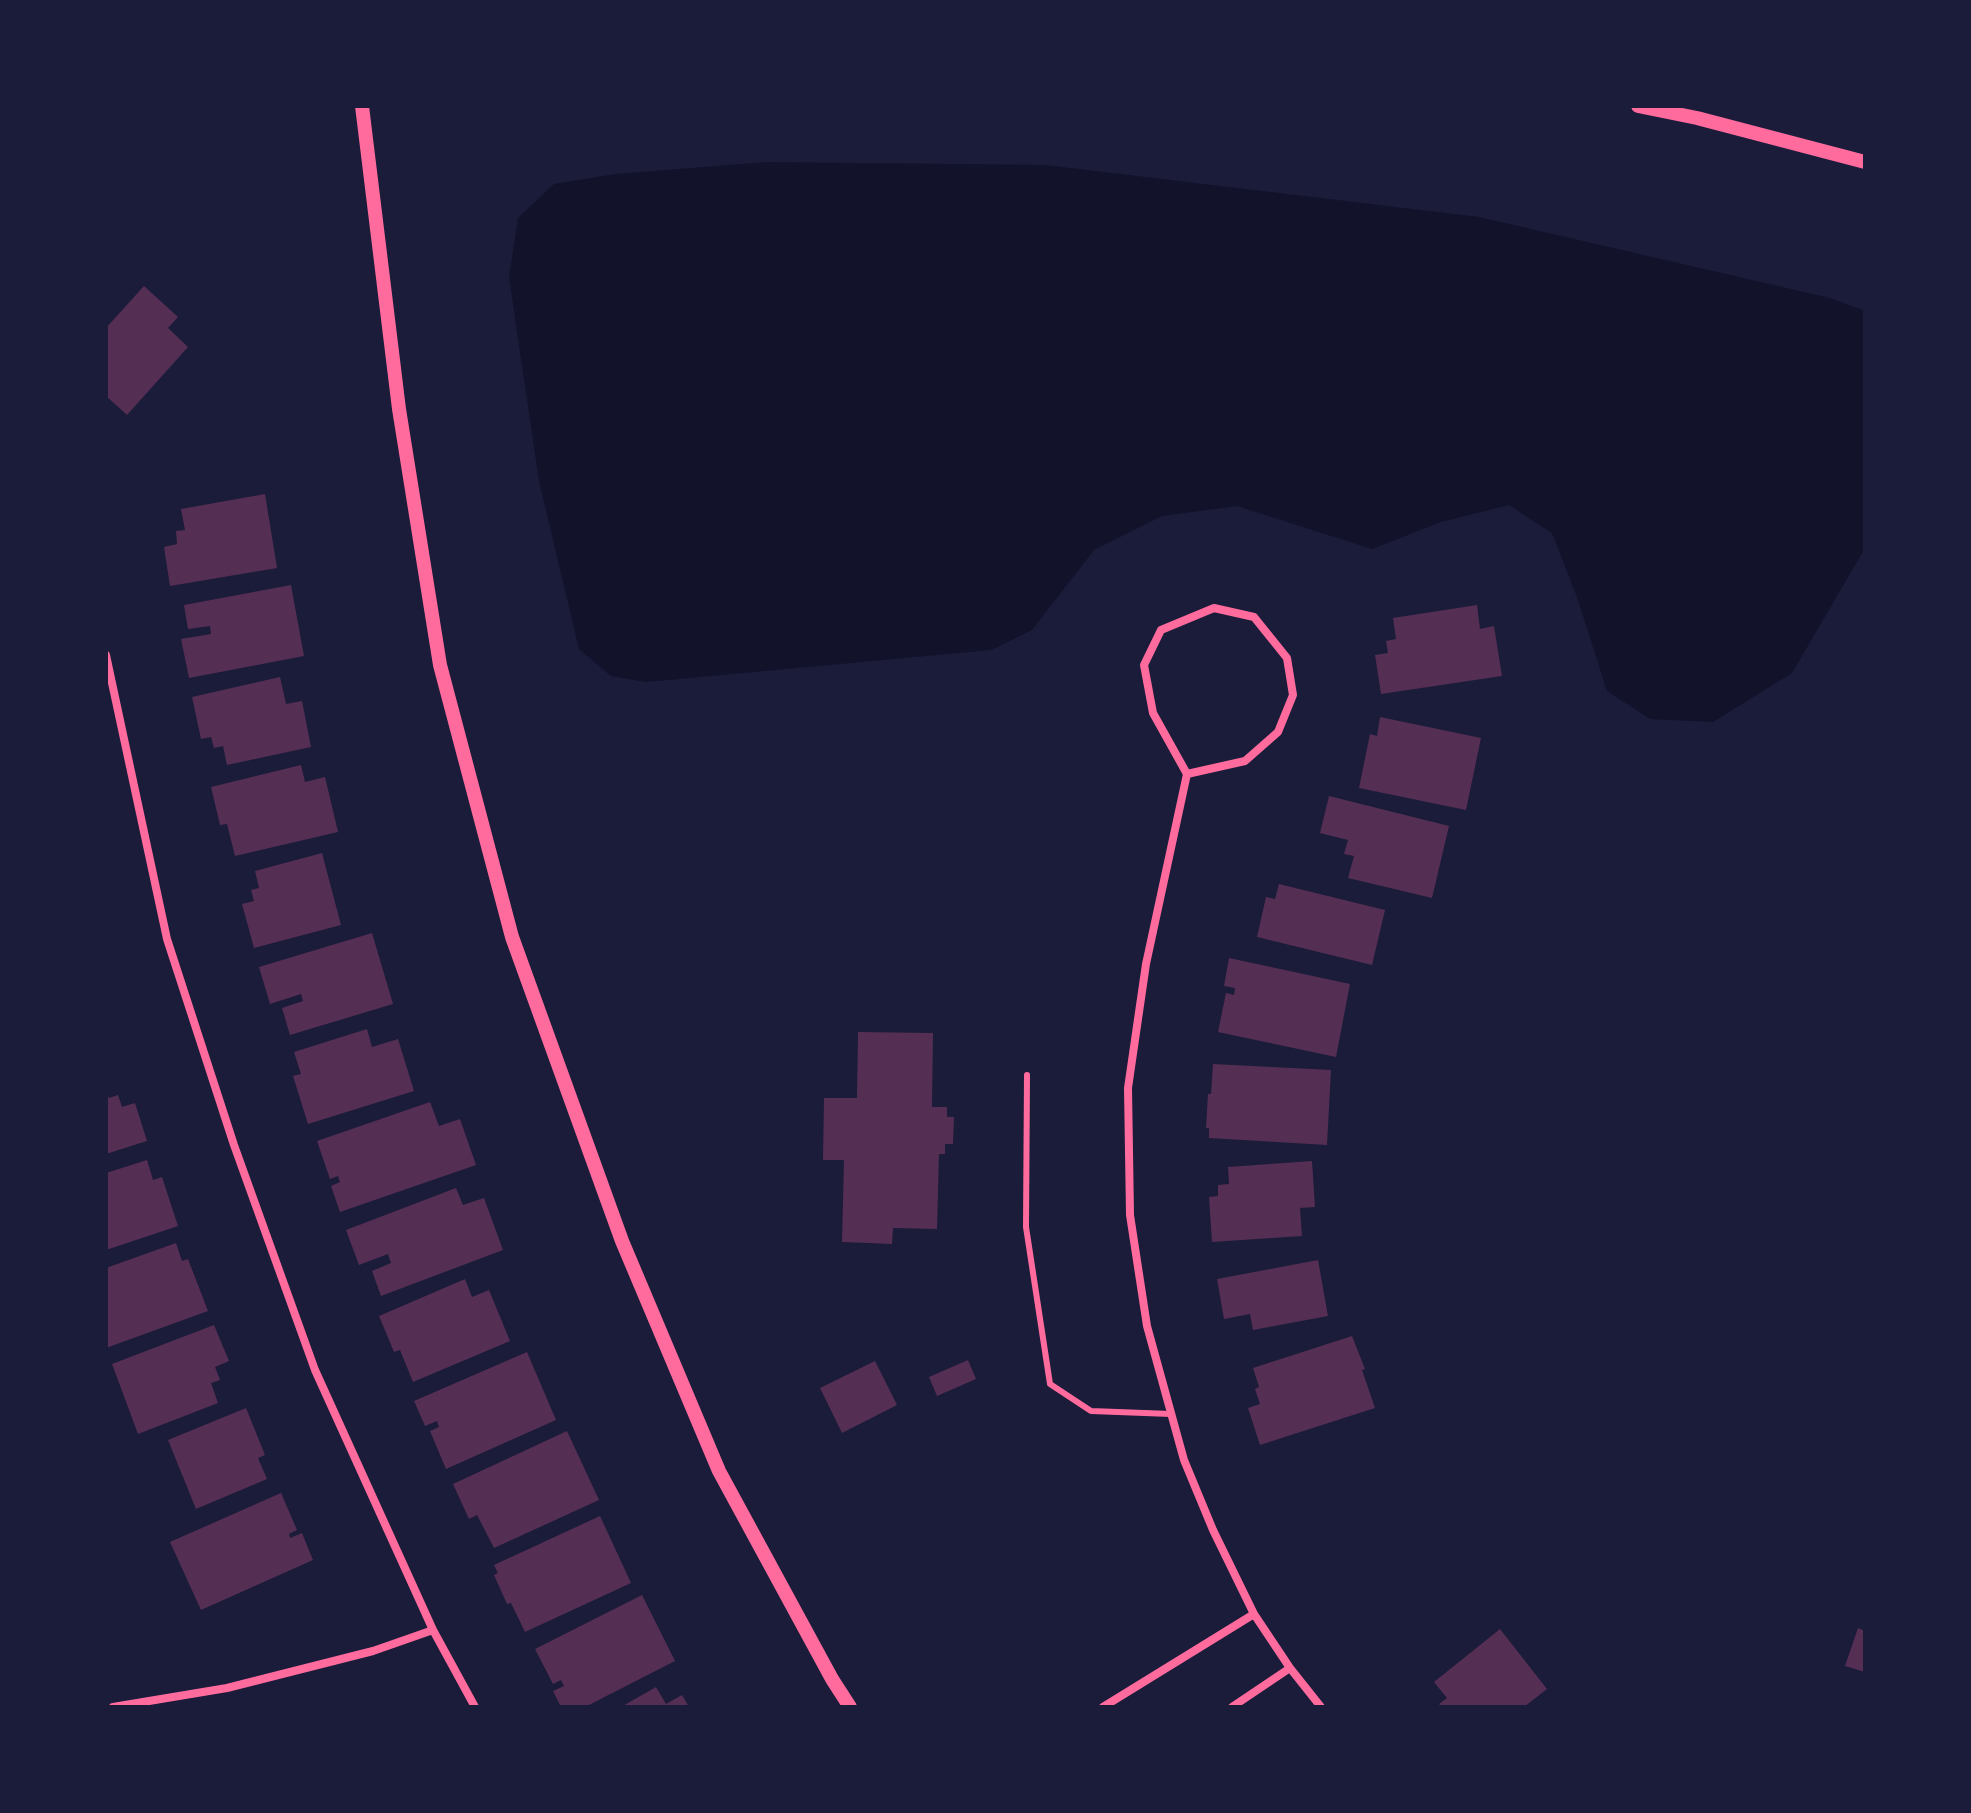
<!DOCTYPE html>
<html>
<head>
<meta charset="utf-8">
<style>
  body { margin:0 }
  #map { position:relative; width:1971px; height:1813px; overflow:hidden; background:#1b1b3a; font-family:"Public Sans",sans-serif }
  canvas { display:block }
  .frame { position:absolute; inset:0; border:108px solid #1b1b3a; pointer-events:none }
</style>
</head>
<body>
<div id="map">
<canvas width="1971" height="1813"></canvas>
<div class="frame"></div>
</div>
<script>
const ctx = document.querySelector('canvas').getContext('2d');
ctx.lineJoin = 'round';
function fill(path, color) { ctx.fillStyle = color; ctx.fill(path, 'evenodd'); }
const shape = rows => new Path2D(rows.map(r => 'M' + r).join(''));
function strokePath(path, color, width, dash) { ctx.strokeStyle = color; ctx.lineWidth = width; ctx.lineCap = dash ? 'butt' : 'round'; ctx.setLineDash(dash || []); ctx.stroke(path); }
fill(shape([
  [767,162,1045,165,1479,217,1830,298,1865,311,1865,548,1792,673,1713,722,1650,719,1607,691,1577,597,1552,533,1509,505,1441,522,1372,549,1237,506,1162,516,1094,550,1032,630,991,650,646,682,611,676,579,649,539,481,509,277,518,218,554,184,616,174]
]), '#12122b');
fill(shape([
  [144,286,178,317,168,328,188,347,127,415,106,396,106,328],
  [265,494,277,568,170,586,164,547,177,544,176,531,185,530,181,509],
  [291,585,304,656,189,678,181,639,211,634,210,626,188,629,184,605],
  [1477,605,1480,629,1494,626,1502,676,1381,694,1375,655,1388,653,1386,641,1396,639,1393,618],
  [280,677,286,704,302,701,311,747,227,765,223,746,214,748,211,737,201,739,192,697],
  [1380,717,1481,738,1466,810,1359,788,1370,734,1377,736],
  [301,765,305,782,325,777,338,832,235,856,227,824,220,825,211,787],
  [1329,796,1449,826,1432,898,1348,878,1354,856,1344,854,1348,840,1320,833],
  [322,853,341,925,254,948,242,904,254,901,251,890,259,888,255,871],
  [1279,884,1385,910,1372,965,1257,937,1266,897,1275,899],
  [372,933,393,1004,290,1035,282,1008,303,1001,301,994,270,1004,259,967],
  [1229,958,1350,984,1336,1057,1218,1032,1226,993,1234,995,1235,988,1224,986],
  [367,1029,372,1047,398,1039,414,1091,308,1124,293,1076,301,1074,294,1052],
  [858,1032,933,1033,932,1107,947,1107,947,1117,954,1117,953,1144,945,1144,945,1154,939,1154,937,1229,893,1228,892,1244,842,1242,844,1160,823,1160,824,1098,857,1098],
  [1213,1064,1331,1070,1327,1145,1209,1138,1209,1128,1206,1128,1208,1094,1211,1094],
  [106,1091,109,1098,118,1095,122,1107,135,1103,147,1141,106,1154],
  [430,1102,439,1126,460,1119,476,1165,340,1212,331,1186,340,1182,338,1176,330,1179,317,1141],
  [147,1160,153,1180,162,1177,178,1226,106,1250,106,1173],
  [1312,1161,1315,1207,1300,1208,1302,1236,1212,1242,1209,1197,1218,1196,1218,1185,1229,1184,1228,1167],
  [456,1188,463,1205,484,1198,503,1250,381,1296,372,1271,391,1263,388,1254,359,1265,346,1230],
  [176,1243,182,1261,188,1259,208,1311,106,1348,106,1268],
  [1318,1260,1328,1316,1253,1330,1250,1314,1224,1319,1217,1279],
  [465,1279,472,1297,489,1290,510,1341,413,1382,400,1350,394,1352,379,1316],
  [214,1325,229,1361,215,1367,220,1380,211,1383,218,1403,138,1434,112,1364],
  [1352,1336,1365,1369,1362,1370,1375,1408,1260,1445,1248,1408,1260,1404,1255,1389,1259,1387,1253,1368],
  [527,1352,556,1420,446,1469,430,1431,439,1427,437,1421,425,1426,414,1401],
  [968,1360,976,1379,937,1396,929,1377],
  [875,1361,897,1405,842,1433,820,1388],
  [246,1408,265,1455,258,1458,267,1479,196,1509,168,1440],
  [567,1431,599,1500,494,1548,477,1515,469,1519,453,1484],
  [281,1493,297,1530,289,1534,290,1538,302,1533,313,1560,201,1610,170,1542],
  [600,1516,631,1583,525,1632,511,1603,507,1604,494,1575,498,1573,494,1565],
  [642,1595,675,1661,585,1707,561,1707,553,1691,564,1686,561,1680,553,1684,535,1649],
  [1858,1628,1865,1631,1865,1672,1845,1666],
  [1500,1629,1547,1689,1524,1707,1442,1707,1439,1704,1447,1698,1434,1682],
  [656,1687,666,1704,682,1695,689,1707,621,1707]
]), '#542f53');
strokePath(shape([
  [1027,1075,1026,1227,1050,1384,1091,1411,1171,1414]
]), '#ff6b9d', 6);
strokePath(shape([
  [106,655,167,939,234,1145,315,1370,433,1630,475,1707],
  [1187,774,1245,761,1278,732,1293,695,1287,658,1254,617,1214,608,1161,630,1144,665,1153,713,1187,774,1146,964,1128,1088,1130,1215,1147,1326,1184,1460,1213,1530,1254,1614,1290,1668,1321,1707],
  [113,1707,227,1688,373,1651,433,1630],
  [1103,1707,1254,1614],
  [1232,1707,1290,1668]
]), '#ff6b9d', 8);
strokePath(shape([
  [362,106,399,409,440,665,512,937,622,1241,719,1471,832,1679,850,1707],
  [1638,106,1697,118,1865,162]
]), '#ff6b9d', 14);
</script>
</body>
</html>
